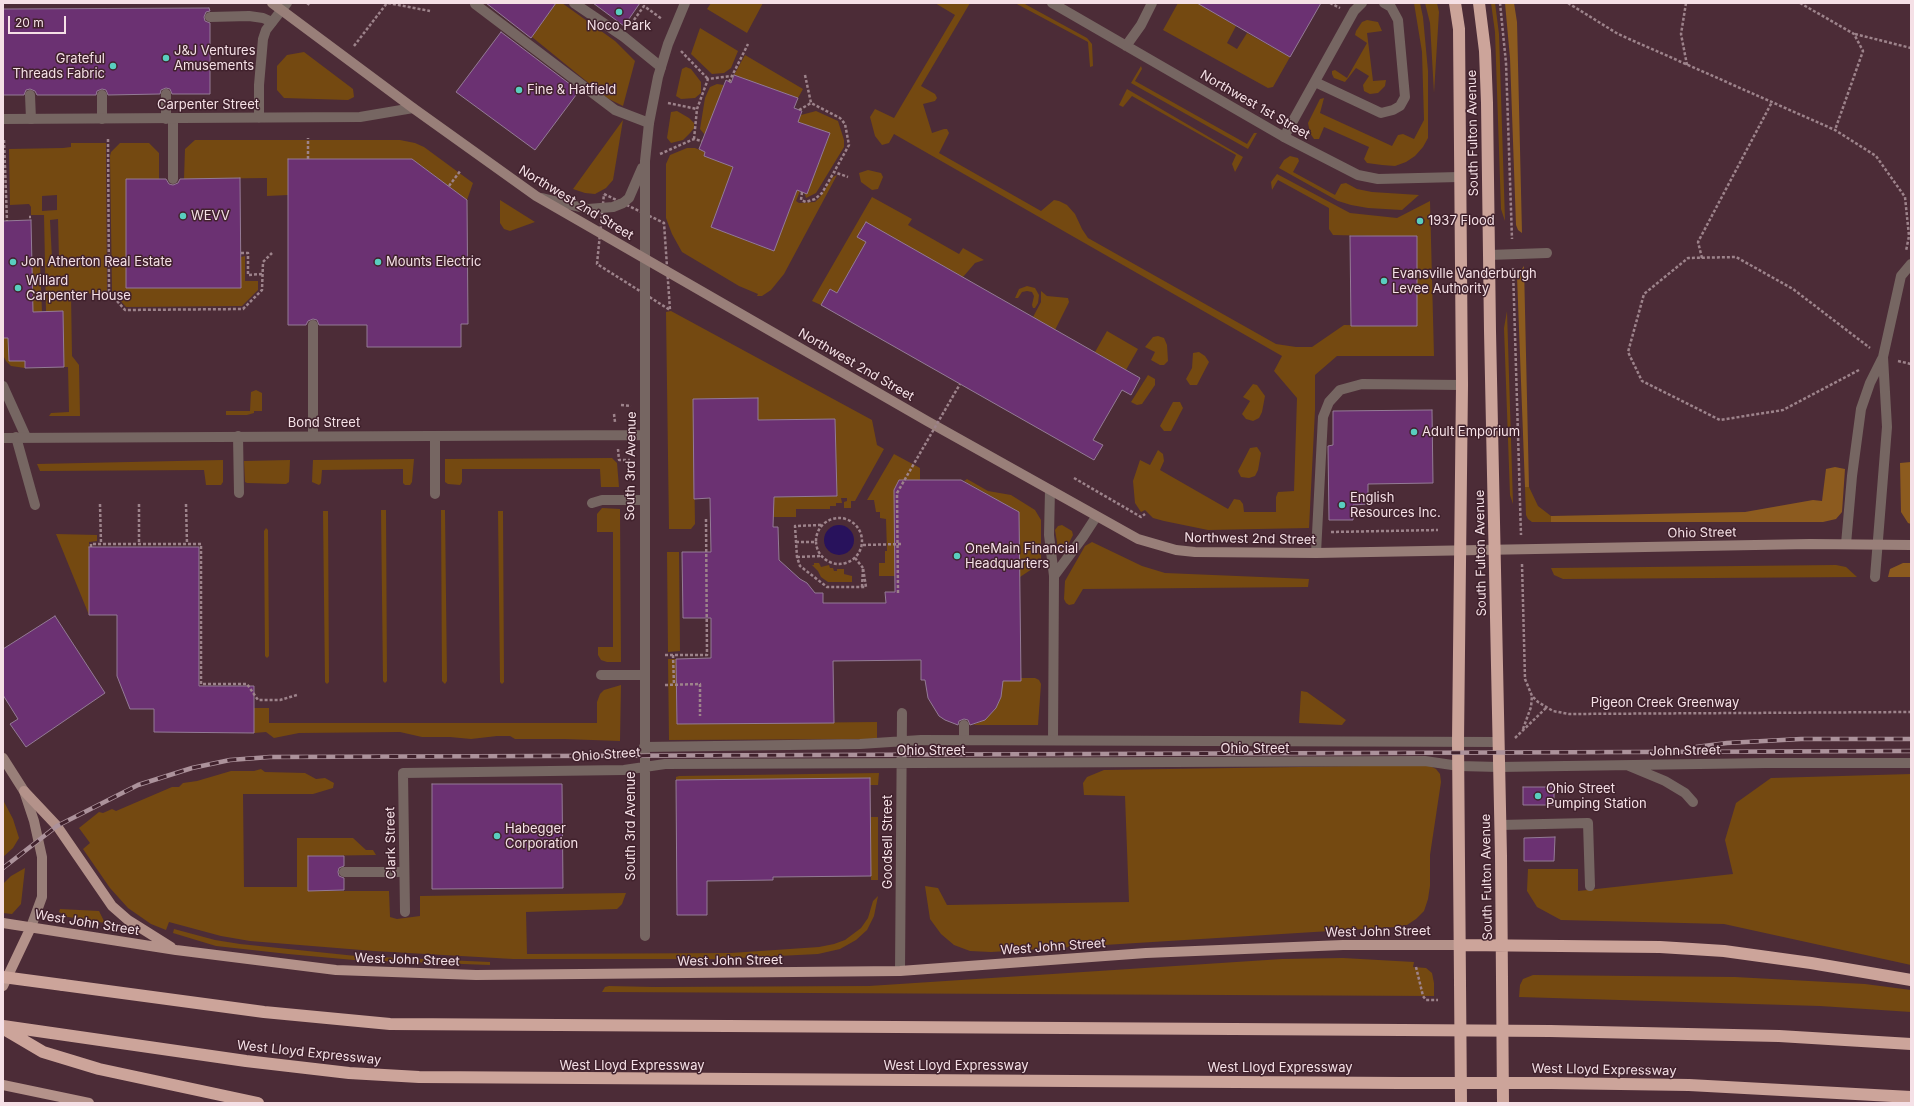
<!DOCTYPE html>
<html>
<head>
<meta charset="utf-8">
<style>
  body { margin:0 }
  #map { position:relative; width:1914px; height:1106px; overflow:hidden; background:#4c2c37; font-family:Inter,sans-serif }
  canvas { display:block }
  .frame { position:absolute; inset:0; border:4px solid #f5e0e6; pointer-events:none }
  .scale { position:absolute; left:8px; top:16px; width:58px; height:18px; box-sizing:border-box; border:2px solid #f5e0e6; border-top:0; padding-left:5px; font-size:12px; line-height:14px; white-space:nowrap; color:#f5e0e6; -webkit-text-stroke:3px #41222d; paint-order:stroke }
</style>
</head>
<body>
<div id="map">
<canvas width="1914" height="1106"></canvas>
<div class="frame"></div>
<div class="scale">20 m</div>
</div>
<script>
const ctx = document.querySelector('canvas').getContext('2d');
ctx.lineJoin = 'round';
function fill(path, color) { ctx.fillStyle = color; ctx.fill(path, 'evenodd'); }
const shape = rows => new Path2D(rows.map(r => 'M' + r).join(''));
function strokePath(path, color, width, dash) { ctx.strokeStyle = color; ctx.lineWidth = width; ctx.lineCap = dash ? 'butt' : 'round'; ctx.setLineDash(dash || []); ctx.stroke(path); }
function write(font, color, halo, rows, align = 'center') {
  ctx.font = font + ' Inter,sans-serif'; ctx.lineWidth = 3; ctx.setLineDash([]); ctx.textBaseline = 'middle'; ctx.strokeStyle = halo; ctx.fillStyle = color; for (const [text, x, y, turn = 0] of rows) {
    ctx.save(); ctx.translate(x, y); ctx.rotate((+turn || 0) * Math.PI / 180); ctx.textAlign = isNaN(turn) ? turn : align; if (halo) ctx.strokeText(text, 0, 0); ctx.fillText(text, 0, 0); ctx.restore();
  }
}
fill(shape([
  [556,3,562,3,615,41,635,61,623,106,607,98,532,37],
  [711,3,763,3,747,33,707,9],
  [935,3,970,3,921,86,935,94,937,98,935,101,923,104,932,133,944,129,947,129,949,133,939,153,1041,211,1054,200,1059,201,1067,205,1075,214,1082,229,1088,238,1276,344,1296,347,1312,347,1344,325,1417,326,1417,237,1333,235,1329,229,1329,208,1278,180,1272,190,1271,182,1277,174,1350,213,1397,218,1430,201,1434,356,1337,356,1315,375,1315,410,1309,528,1208,530,1164,521,1153,518,1145,510,1141,512,1135,503,1133,481,1140,460,1150,465,1158,450,1163,454,1164,461,1160,470,1228,509,1234,499,1240,500,1243,504,1244,512,1276,512,1276,497,1278,492,1294,491,1297,398,1274,371,1282,356,894,134,889,143,882,145,875,136,870,117,875,109,894,118,955,15],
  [1015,3,1023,3,1087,38,1092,44,1093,66,1090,67,1088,42],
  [1178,3,1197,3,1236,26,1227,43,1237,49,1247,33,1290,57,1273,87,1268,88,1163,30],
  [1414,3,1420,3,1423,17,1428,71,1428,138,1423,147,1415,156,1406,162,1395,166,1382,165,1367,163,1364,159,1369,147,1324,127,1319,139,1314,139,1310,133,1308,123,1320,99,1324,98,1320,113,1392,146,1398,135,1403,134,1414,139,1424,120,1422,52],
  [1425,3,1437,3,1439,12,1434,93,1430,23],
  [1491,3,1495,3,1499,34,1505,221,1501,209,1495,32],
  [1367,20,1378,22,1382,31,1367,33,1373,81,1386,80,1385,86,1378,93,1370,94,1364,91,1363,85,1369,76,1356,68,1345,82,1334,78,1332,74,1332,71,1335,70,1347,78,1367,43,1355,35,1356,31,1362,22],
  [700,28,738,51,731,68,724,73,712,74,691,54],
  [304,52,353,89,354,97,348,100,284,98,277,90,277,66,287,55],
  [745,55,803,89,798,98,734,75],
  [1141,66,1142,69,1135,81,1247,144,1254,133,1257,133,1248,149,1131,83],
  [686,67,691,69,701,82,701,93,695,98,681,99,676,96,682,69],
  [717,84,724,85,705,135,700,129,705,98,710,87],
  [1127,89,1243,157,1235,172,1232,164,1236,155,1132,96,1123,107,1119,105],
  [677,111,689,118,694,123,694,128,690,133,683,140,671,143,667,138,671,112],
  [816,111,838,121,844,140,844,147,816,193,806,198,804,192,807,193,830,134,798,122,801,115],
  [623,120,613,180,606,188,595,194,585,193,573,189],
  [195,140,400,140,415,143,424,147,473,183,467,200,412,159,288,159,288,195,267,196,267,178,184,179,185,149],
  [71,143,106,143,107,293,71,294,72,356,79,365,80,416,49,416,51,413,69,412,68,367,64,367,63,312,46,312,44,215,31,215,31,207,29,204,10,205,9,149,63,148,71,147],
  [57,195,57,210,42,211,42,196],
  [58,219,59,259,52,259,50,220],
  [120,143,149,143,159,153,159,179,126,179,126,288,241,288,241,257,245,256,245,281,258,281,258,290,242,306,126,307,112,291,110,156,111,152],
  [687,148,695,148,705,152,704,156,733,167,711,227,773,251,797,190,800,191,796,201,799,203,815,202,820,197,833,177,837,175,784,274,771,290,762,296,757,296,758,294,739,286,682,252,672,234,666,218,666,164,670,155],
  [1290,156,1298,158,1299,161,1293,172,1335,195,1341,184,1346,183,1357,189,1372,192,1419,195,1402,210,1368,208,1351,205,1338,201,1279,168,1284,160],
  [868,170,881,173,883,177,878,189,872,190,861,182,859,173],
  [872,197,912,219,908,225,959,254,963,248,984,260,975,263,963,277,866,223,858,237,866,242,837,293,830,289,821,305,812,301],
  [500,200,535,222,510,231,504,229,500,223],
  [32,264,40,264,42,312,18,313,18,302,33,301],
  [1027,286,1035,288,1039,295,1038,303,1035,308,1033,308,1032,305,1034,296,1032,292,1027,291,1022,292,1018,298,1015,298,1019,289],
  [1041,291,1047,296,1068,298,1069,302,1055,330,1033,317,1041,302],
  [671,311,872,420,877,445,884,449,855,501,851,501,851,508,844,508,844,502,847,501,847,498,841,498,842,503,836,503,836,506,830,506,830,509,796,509,796,517,773,517,774,497,837,496,835,419,758,420,758,398,693,399,695,524,691,529,669,529,666,312],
  [1507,311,1513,504,1510,495,1504,328],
  [1107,331,1138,349,1126,370,1095,352],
  [1158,336,1164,338,1167,345,1168,361,1164,365,1160,365,1151,360,1155,352,1145,347,1153,337],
  [3,338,8,338,9,361,25,361,25,368,11,366,6,361,3,355],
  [1199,352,1205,356,1209,362,1197,385,1190,385,1186,379,1192,368,1193,353],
  [1148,375,1155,379,1155,385,1142,404,1137,405,1131,402],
  [1253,384,1257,385,1265,396,1262,412,1259,418,1253,421,1246,419,1242,414,1250,401,1243,397],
  [256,390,262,393,262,411,254,411,254,413,247,415,226,415,226,411,250,411,251,392],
  [1173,402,1180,402,1183,408,1171,431,1164,431,1160,426],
  [1257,447,1261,453,1258,470,1255,476,1249,478,1241,477,1238,471,1250,448],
  [894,454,920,468,920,480,902,576,879,576,879,563,885,563,885,551,887,551,886,519,880,518,880,512,876,512,874,500,867,500],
  [612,458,617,463,619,487,601,487,600,469,462,469,462,482,460,485,448,484,445,482,445,459],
  [414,459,412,482,410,485,405,485,403,483,403,469,322,470,321,483,319,485,312,482,313,460],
  [223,460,223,482,221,485,206,485,204,470,40,471,37,464],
  [290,460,289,482,286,484,247,483,245,482,244,461],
  [967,479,988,491,1011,495,1035,510,1041,520,1041,563,1020,577,1019,512,964,481],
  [1525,487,1529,487,1538,506,1551,516,1551,522,1532,522,1528,519,1526,515],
  [602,508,620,509,621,662,607,662,601,660,598,655,598,647,613,647,613,532,597,532,597,514],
  [381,510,386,510,387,681,385,683,383,681],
  [441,510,445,510,447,681,445,684,442,681],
  [323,511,328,511,329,682,327,684,325,682],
  [498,511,503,511,504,682,502,684,500,682],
  [1062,525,1072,531,1073,535,1064,553,1059,554,1055,530,1058,526],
  [266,528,268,530,269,656,267,658,265,656,264,531],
  [56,534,97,535,97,541,89,542,89,615],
  [1092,542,1142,566,1165,573,1309,579,1308,587,1083,589,1074,604,1069,605,1066,603,1064,599,1065,581,1085,546],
  [667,552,679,552,680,651,668,652],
  [814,563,819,563,821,567,829,565,830,568,833,568,834,571,837,571,837,569,844,569,844,574,852,576,852,582,828,582,821,577,818,571,812,565,814,565],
  [1836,565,1846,567,1857,577,1563,579,1554,575,1551,568],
  [668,659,676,659,677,724,877,722,877,739,669,740],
  [1021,678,1035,678,1039,680,1041,684,1038,725,973,725,985,720,996,708,1001,697,1002,681,1021,681],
  [621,685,620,741,564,739,515,739,510,736,497,736,471,739,450,737,422,737,400,732,299,733,274,738,266,732,254,733,254,708,269,708,269,723,597,723,597,702,600,694,604,690],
  [1301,691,1307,692,1346,720,1342,725,1299,723],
  [1428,765,1436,769,1440,774,1441,782,1430,855,1430,886,1428,899,1424,911,1416,919,1407,925,1395,927,991,952,970,951,954,945,941,934,930,919,925,886,938,888,947,905,1129,902,1125,796,1084,795,1083,783,1087,777,1104,770],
  [261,769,265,772,305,773,316,779,325,778,334,783,333,788,313,794,243,794,244,887,297,887,297,838,353,838,366,850,373,850,376,855,308,856,308,891,389,891,390,917,397,919,420,916,420,896,626,893,622,904,617,909,526,912,527,954,731,953,819,947,834,944,845,940,861,928,868,918,873,901,878,896,874,916,867,930,856,940,840,949,818,954,719,959,513,959,374,951,250,941,221,936,169,922,166,930,151,924,128,908,110,888,83,849,90,843,79,828,99,812,103,813,112,809,116,811,172,787,179,787,183,783,197,781,231,771,254,771],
  [879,773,878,785,870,785,870,778,676,780,676,777,679,776],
  [1911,774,1911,965,1724,924,1561,920,1537,907,1527,891,1528,869,1578,869,1578,891,1733,874,1725,840,1736,803,1771,778],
  [3,800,13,819,19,838,13,848,3,857],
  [871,817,878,817,878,880,871,880],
  [25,868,21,904,12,914,3,913,3,884,11,876],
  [60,909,99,911,105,923,62,916,63,914,59,912],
  [174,929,215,940,240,944,356,956,490,962,490,965,354,960,288,954,216,946,173,933],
  [1343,958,1414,962,1413,967,1426,968,1432,973,1434,983,1434,996,602,992,605,987,609,986,654,987,869,986,1282,959],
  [1533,975,1735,977,1865,984,1911,990,1911,1012,1820,1006,1519,997,1520,985,1523,979]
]), '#744911');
fill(shape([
  [1505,3,1514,3,1517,22,1522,233,1518,230,1516,225,1510,58],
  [1524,266,1529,487,1525,487,1517,276],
  [1911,462,1911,524,1908,523,1901,512,1900,463],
  [1835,467,1845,469,1842,512,1836,519,1823,522,1551,522,1551,516,1745,512,1813,500,1822,501,1826,469],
  [1903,563,1911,563,1911,577,1888,577,1890,569]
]), '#8c5b1f');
fill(shape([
  '824 540a15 15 0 1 1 30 0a15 15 0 1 1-30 0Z'
]), '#28125c');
const building = shape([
  [486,3,556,3,531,38,486,3],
  [593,3,640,3,624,26,593,3],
  [1197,3,1321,3,1290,57,1197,3],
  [209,8,210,11,206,12,204,17,205,21,210,23,210,94,172,94,170,89,166,88,161,90,160,94,108,95,106,90,102,89,97,91,96,95,37,95,35,91,30,89,26,90,24,95,3,95,3,9,209,8],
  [501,32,579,91,535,150,456,92,501,32],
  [734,75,798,98,794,108,802,111,798,122,830,133,807,194,797,190,774,251,711,227,733,167,704,156,705,152,699,149,726,80,731,83,734,75],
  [288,159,412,159,467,200,468,324,461,324,461,347,367,347,367,325,319,325,317,320,313,319,308,321,306,325,288,325,288,159],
  [240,178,241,288,126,288,126,179,166,179,169,184,173,185,178,183,180,179,240,178],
  [31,220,33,312,63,311,64,367,25,368,25,361,9,361,8,338,3,338,3,221,31,220],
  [866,222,1140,378,1131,395,1122,390,1093,440,1103,445,1094,460,821,305,830,289,837,293,866,242,857,237,866,222],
  [1350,236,1417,236,1417,326,1351,326,1350,236],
  [758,398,758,420,835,419,837,496,774,497,773,527,778,527,779,560,800,579,807,583,815,593,823,593,823,603,886,603,885,592,895,592,894,490,899,480,961,480,1019,512,1021,681,1003,681,1001,697,996,708,985,720,970,725,968,720,964,719,959,721,958,725,945,720,939,716,928,698,925,680,921,680,921,660,833,661,834,723,677,724,676,659,711,658,711,618,683,618,682,552,711,552,710,498,694,499,693,399,758,398],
  [1432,410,1433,483,1368,484,1368,504,1353,505,1353,520,1329,520,1328,446,1333,445,1333,411,1432,410],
  [89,547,199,547,199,686,254,686,254,733,154,732,154,709,130,709,117,676,117,615,89,615,89,547],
  [55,616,105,693,26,747,10,724,18,719,3,695,3,649,55,616],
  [870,778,871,876,773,877,773,880,707,881,707,915,677,915,676,780,870,778],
  [432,784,562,784,563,888,432,889,432,784],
  [1523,787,1554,787,1554,805,1523,805,1523,787],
  [1555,837,1554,861,1524,861,1524,838,1555,837],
  [308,856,344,856,344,866,339,868,338,872,339,876,344,878,344,890,308,891,308,856]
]);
fill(building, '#6b3172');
strokePath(building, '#947b96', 1);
strokePath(shape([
  [307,3,311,6],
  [388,3,430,11],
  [1330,3,1340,8],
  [1500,3,1506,63,1512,239],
  [1568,3,1618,34,1835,130,1876,156,1905,197,1909,236,1906,251],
  [1686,3,1681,34,1687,65],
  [1800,3,1854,34,1863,51,1835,130],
  [631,24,644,6,662,19],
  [1855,34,1911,48],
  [354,46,387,3],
  [681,51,708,79],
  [805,75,811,103,840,118,845,124,849,145,834,172,848,177],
  [729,82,748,44],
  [668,103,697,109],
  [799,110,811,103],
  [108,139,109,292,125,310,243,309,262,290,263,262,272,253],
  [694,139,697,109,708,79,731,76],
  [4,140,7,221],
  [660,154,694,139,702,141],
  [308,159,308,138],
  [449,186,461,170],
  [802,192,801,200,806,202,815,199,822,193,834,172],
  [604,194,664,223,670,310,597,264,604,194],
  [29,217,31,217],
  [241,253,248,253,248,275,262,274],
  [1702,258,1698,242,1772,102],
  [32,260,43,259],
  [1513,268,1521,535],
  [1898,361,1911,364],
  [1859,370,1783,410,1720,420,1642,381,1628,352,1644,294,1688,258,1736,257,1793,289,1870,348],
  [621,405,631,406],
  [614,414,615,422],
  [618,449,619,460,630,460],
  [1074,478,1141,517,1145,514],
  [100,504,101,544],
  [139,504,139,544],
  [186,504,187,544],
  '816 541a23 23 0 1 1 46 0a23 23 0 1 1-46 0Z',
  [821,525,795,526,797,557,800,566,827,587,866,587,863,568,862,587],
  [1331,532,1438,530],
  [796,542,816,542],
  [863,545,902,544],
  [91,547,91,544,201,544,201,684,247,684,258,700,280,700,297,695],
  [797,557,821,556],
  [855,558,863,568],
  [1522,564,1525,679,1532,696,1538,702,1553,711,1569,714,1911,712],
  [665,655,707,655,706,518],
  [673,655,674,685],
  [665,685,700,684,700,716],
  [1523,729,1531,707,1532,696],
  [1515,738,1546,708],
  [1416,967,1423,996,1426,1000,1438,1000]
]), '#9d838b', 2.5, [3, 2]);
strokePath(shape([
  [574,3,624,37,661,67],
  [475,4,615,110,649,123],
  [210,17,249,16,263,18,272,22],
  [1315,82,1381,113,1393,110,1400,106,1405,97,1398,20,1391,7,1384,3],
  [30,95,31,119],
  [102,119,102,95],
  [166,119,166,94],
  [173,119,173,179],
  [1284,137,1354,11,1362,3],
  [1489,255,1547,253],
  [313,325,313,436],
  [3,386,26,437],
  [238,436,239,493],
  [16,437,35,505],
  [1050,490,1049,535,1054,576,1083,537,1096,517],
  [435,494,435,436],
  [592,503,602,500,644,500],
  [1846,544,1852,476,1861,409,1870,383,1882,359],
  [1316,553,1323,417,1329,402,1340,390,1362,384,1462,385],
  [1875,577,1887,427,1883,357,1901,276,1911,264],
  [601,675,644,675],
  [964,740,964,725],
  [1053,740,1054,576],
  [1500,825,1588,823,1590,886],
  [344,872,404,872]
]), '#766662', 10);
strokePath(shape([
  [1052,3,1284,137,1358,175,1378,179,1459,177],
  [1126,46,1141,25,1152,3],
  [259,118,259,85,263,39,266,30,287,3],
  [3,119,360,117,413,108],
  [542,198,588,209,613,207,623,203,629,198,642,168],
  [3,438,644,435],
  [644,747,860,744,921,740,1499,742],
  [1629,766,1665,781,1685,793,1693,802],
  [405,912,403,773,624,770,665,764,1425,761,1459,766,1499,767,1766,763,1911,763],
  [645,936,645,161,649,123,658,77,668,44,685,3],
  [900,971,902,713]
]), '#766662', 10);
strokePath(shape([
  [272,3,413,108,536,196,927,421,1138,539,1176,550,1195,552,1316,553,1810,544,1911,545],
  [3,758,24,791,34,821,42,857,42,897,31,927]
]), '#997f79', 10);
strokePath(shape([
  [24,791,57,826,112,906,128,920,171,947],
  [3,923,176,950,336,970,476,975,900,971,1146,953,1343,945,1461,945],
  [3,986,31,927],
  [3,1085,89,1103]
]), '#b4928a', 10);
strokePath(shape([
  [1455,3,1459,29,1462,385,1458,741,1461,1103],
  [1479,3,1485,51,1487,103,1490,331,1501,856,1503,1103],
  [1461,945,1660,947,1724,951,1811,963,1911,980],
  [63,985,264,1012,390,1024,1402,1030],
  [3,1026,246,1061,349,1073,419,1077,1400,1083],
  [4,1029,43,1052,99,1069,258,1103],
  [1550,1031,1779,1036,1911,1044],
  [1551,1083,1689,1085,1911,1097]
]), '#cca49a', 12);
const rail = shape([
  [1696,747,1727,743,1801,739,1911,739],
  [3,868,57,826,138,785,192,768,230,760,270,757,1911,751]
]);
strokePath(rail, '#ac929b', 4.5);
strokePath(rail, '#41222d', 3, [9]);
strokePath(shape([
  [898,593,897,493,960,384]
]), '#9d838b', 2.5, [3, 2]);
strokePath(shape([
  [3,977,63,985],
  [1402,1030,1550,1031],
  [1400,1083,1551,1083]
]), '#cca49a', 12);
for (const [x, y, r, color] of [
  [619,12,4,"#59cebf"],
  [166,58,4,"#59cebf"],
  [113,66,4,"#59cebf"],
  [519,90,4,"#59cebf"],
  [183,216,4,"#59cebf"],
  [1420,221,4,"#59cebf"],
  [13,262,4,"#59cebf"],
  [378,262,4,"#59cebf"],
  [1384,281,4,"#59cebf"],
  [18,288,4,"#59cebf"],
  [1414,432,4,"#59cebf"],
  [1342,505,4,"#59cebf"],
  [957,556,4,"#59cebf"],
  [1538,796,4,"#59cebf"],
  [497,836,4,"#59cebf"]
]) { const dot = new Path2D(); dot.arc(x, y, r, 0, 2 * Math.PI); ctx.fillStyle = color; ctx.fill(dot); strokePath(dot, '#41222d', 1.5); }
write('13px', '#f5e0e6', '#41222d', [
  ["Noco Park",619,26,"center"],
  ["J&J Ventures",174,51],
  ["Amusements",174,66],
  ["Grateful",105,59,"right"],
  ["Threads Fabric",105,74,"right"],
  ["Fine & Hatfield",527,90],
  ["WEVV",191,216],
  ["1937 Flood",1428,221],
  ["Jon Atherton Real Estate",21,262],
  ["Mounts Electric",386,262],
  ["Evansville Vanderburgh",1392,274],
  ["Levee Authority",1392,289],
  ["Willard",26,281],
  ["Carpenter House",26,296],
  ["Adult Emporium",1422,432],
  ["English",1350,498],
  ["Resources Inc.",1350,513],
  ["OneMain Financial",965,549],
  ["Headquarters",965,564],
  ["Ohio Street",1546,789],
  ["Pumping Station",1546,804],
  ["Habegger",505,829],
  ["Corporation",505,844]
], 'left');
write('13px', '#f5e0e6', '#41222d', [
  ["Carpenter Street",208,105],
  ["Northwest 1st Street",1255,105,30],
  ["South Fulton Avenue",1473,133,-91],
  ["Northwest 2nd Street",576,203,31],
  ["Northwest 2nd Street",856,365,30],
  ["Bond Street",324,423],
  ["South 3rd Avenue",631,466,-89],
  ["Ohio Street",1702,533,-1],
  ["Northwest 2nd Street",1250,539,1],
  ["South Fulton Avenue",1481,553,-91],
  ["Pigeon Creek Greenway",1665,703],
  ["Ohio Street",1255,749],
  ["Ohio Street",931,751],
  ["John Street",1685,751,-1],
  ["Ohio Street",606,755,-4],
  ["South 3rd Avenue",631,826,-90],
  ["Goodsell Street",888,842,-90],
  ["Clark Street",391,843,-91],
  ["South Fulton Avenue",1487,877,-91],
  ["West John Street",87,923,9],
  ["West John Street",1378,932,-1],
  ["West John Street",1053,947,-4],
  ["West John Street",407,960,2],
  ["West John Street",730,961,-1],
  ["West Lloyd Expressway",309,1053,6],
  ["West Lloyd Expressway",632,1066],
  ["West Lloyd Expressway",956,1066],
  ["West Lloyd Expressway",1280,1068],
  ["West Lloyd Expressway",1604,1070,1]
]);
</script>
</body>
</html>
